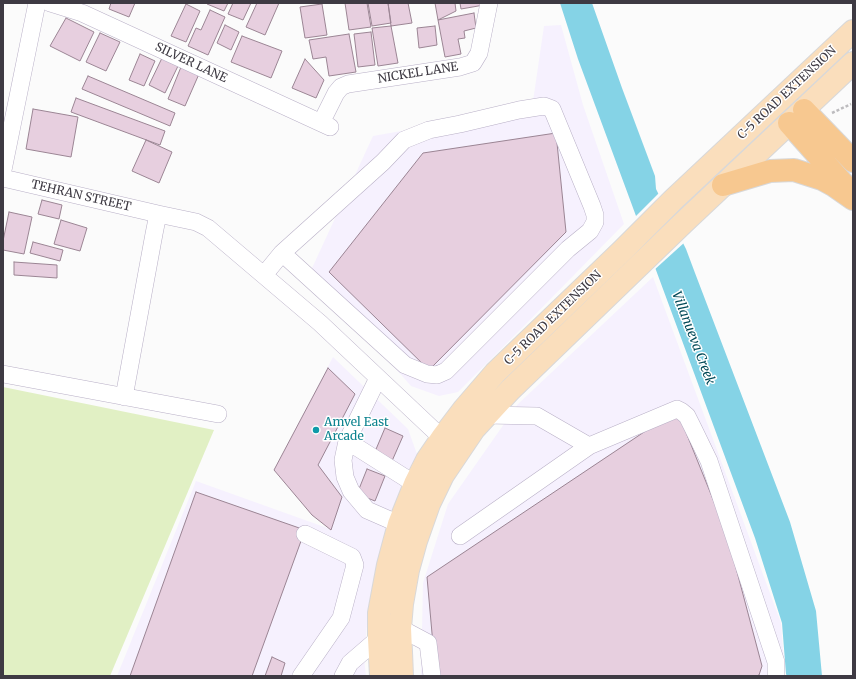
<!DOCTYPE html>
<html>
<head>
<meta charset="utf-8">
<style>
  body { margin:0 }
  #map { position:relative; width:856px; height:679px; overflow:hidden; background:#fbfbfb; font-family:Merriweather,serif }
  canvas { display:block }
  .frame { position:absolute; inset:0; border:4px solid #3e3a43; pointer-events:none }
</style>
</head>
<body>
<div id="map">
<canvas width="856" height="679"></canvas>
<div class="frame"></div>
</div>
<script>
const ctx = document.querySelector('canvas').getContext('2d');
ctx.lineJoin = 'round';
function fill(path, color) { ctx.fillStyle = color; ctx.fill(path, 'evenodd'); }
const shape = rows => new Path2D(rows.map(r => 'M' + r).join(''));
function strokePath(path, color, width, dash) { ctx.strokeStyle = color; ctx.lineWidth = width; ctx.lineCap = dash ? 'butt' : 'round'; ctx.setLineDash(dash || []); ctx.stroke(path); }
function write(font, color, halo, rows, align = 'center') {
  ctx.font = font + ' Merriweather,serif'; ctx.lineWidth = 3; ctx.setLineDash([]); ctx.textBaseline = 'middle'; ctx.strokeStyle = halo; ctx.fillStyle = color; for (const [text, x, y, turn = 0] of rows) {
    ctx.save(); ctx.translate(x, y); ctx.rotate((+turn || 0) * Math.PI / 180); ctx.textAlign = isNaN(turn) ? turn : align; if (halo) ctx.strokeText(text, 0, 0); ctx.fillText(text, 0, 0); ctx.restore();
  }
}
fill(shape([
  [561,25,583,105,624,224,526,324,458,392,439,396,411,386,374,344,307,279,373,136,532,108,544,26],
  [653,277,781,623,785,676,421,676,423,583,448,504,518,404],
  [333,357,408,429,418,457,391,517,381,548,368,613,364,658,366,676,117,676,196,481,330,529,312,515,274,470]
]), '#f6f1fe');
fill(shape([
  [3,387,214,430,110,676,3,676]
]), '#e1f0c4');
fill(shape([
  [560,3,592,3,622,88,655,176,656,189,686,249,695,273,790,522,816,611,822,676,787,676,786,674,782,623,755,538,578,59]
]), '#85d3e6');
fill(shape([
  [660,192,685,242,653,271,634,218]
]), '#fbfbfb');
const building = shape([
  [111,3,135,3,129,17,109,9,111,3],
  [208,3,228,3,224,11,207,4,208,3],
  [233,3,251,3,243,20,228,14,233,3],
  [257,3,279,3,265,35,246,27,257,3],
  [345,3,367,3,371,27,349,30,345,3],
  [368,3,388,3,391,23,372,26,368,3],
  [388,3,408,3,412,23,391,26,388,3],
  [435,3,455,3,456,11,438,20,435,3],
  [460,3,483,3,484,5,461,9,460,3],
  [186,4,200,11,186,42,171,36,186,4],
  [322,4,327,35,305,38,300,7,322,4],
  [210,10,225,17,208,55,188,46,196,28,201,30,210,10],
  [474,13,476,28,464,31,465,38,458,39,461,54,445,57,438,20,474,13],
  [66,18,94,32,80,61,50,46,66,18],
  [225,25,239,32,231,50,217,43,225,25],
  [391,26,398,63,378,66,372,28,391,26],
  [435,26,437,45,419,48,417,28,435,26],
  [371,32,375,65,358,67,354,34,371,32],
  [100,33,120,42,106,71,86,62,100,33],
  [349,34,356,72,329,76,326,57,313,59,309,40,349,34],
  [242,36,282,51,271,78,231,62,242,36],
  [140,54,155,61,144,86,129,80,140,54],
  [162,58,178,66,165,93,149,85,162,58],
  [305,59,324,80,316,98,292,88,305,59],
  [181,67,199,74,185,106,168,99,181,67],
  [88,76,175,113,170,126,82,89,88,76],
  [76,98,165,131,160,145,71,112,76,98],
  [33,109,78,117,71,157,26,149,33,109],
  [556,133,566,232,429,370,329,272,423,153,556,133],
  [146,140,172,152,159,183,132,171,146,140],
  [42,200,62,205,59,219,38,214,42,200],
  [9,212,32,217,24,254,3,250,3,241,9,212],
  [61,220,87,228,80,251,54,244,61,220],
  [33,242,63,250,60,261,30,253,33,242],
  [14,262,57,265,57,278,14,275,14,262],
  [328,368,355,394,318,465,342,497,331,530,312,515,274,470,328,368],
  [677,410,727,534,762,666,759,675,757,676,438,676,435,667,427,577,677,410],
  [385,428,403,436,392,461,374,454,385,428],
  [367,469,385,476,375,501,357,494,367,469],
  [196,492,305,530,252,676,130,676,196,492],
  [272,657,285,663,281,676,265,676,272,657]
]);
fill(building, '#e7cfdf');
strokePath(building, '#9b8594', 1);
const minor = shape([
  [50,3,82,13,330,127],
  [321,123,336,93,341,87,348,84,460,67,473,63,479,53,489,3],
  [3,170,37,3],
  [3,178,158,214],
  [264,275,282,253,383,162,404,140,429,130,460,124,519,110,544,106,552,109,592,206,595,215,595,222,590,231,568,249,446,371,437,375,427,374,405,365,282,253],
  [3,374,218,414],
  [378,378,347,441,343,460,345,477,351,491,367,510,399,524],
  [124,397,154,234,158,214,196,222,208,228,320,323,442,438],
  [486,415,537,416,589,446,677,409,681,411,687,416,693,428,709,461,776,662,776,676],
  [347,441,415,484],
  [460,536,589,446],
  [400,628,428,643,432,676],
  [301,676,341,618,355,565,352,557,305,534],
  [343,676,350,663,379,638]
]);
const major = shape([
  [381,676,379,638,379,613,388,565,399,524,415,484,427,460,442,438,464,409,495,373,623,250,673,200,853,31],
  [402,676,400,628,402,604,408,570,416,541,429,504,443,475,474,429,510,390,683,223,853,63]
]);
const highway = shape([
  [804,110,853,161],
  [789,123,847,188],
  [723,185,770,171,794,170,822,179,833,185,853,199]
]);
strokePath(minor, '#b9b0c7', 18);
strokePath(major, '#d8d8d9', 24);
strokePath(highway, '#d8d8d9', 24);
strokePath(shape([
  [832,113,851,104]
]), '#bdbcbf', 2.5, [3, 2]);
strokePath(minor, '#fff', 17);
strokePath(major, '#fadebc', 22);
strokePath(highway, '#f7c890', 22);
for (const [x, y, r, color] of [
  [316,430,4,"#0f9aa8"]
]) { const dot = new Path2D(); dot.arc(x, y, r, 0, 2 * Math.PI); ctx.fillStyle = color; ctx.fill(dot); strokePath(dot, '#fff', 1.5); }
write('12px', '#3e3a43', '#fff', [
  ["SILVER LANE",191,63,25],
  ["NICKEL LANE",418,73,-9],
  ["C-5 ROAD EXTENSION",787,93,-43],
  ["TEHRAN STREET",81,196,13],
  ["C-5 ROAD EXTENSION",553,318,-44]
]);
write('12px', '#0d838f', '#fff', [
  ["Amvel East",324,423],
  ["Arcade",324,437]
], 'left');
write('italic 13px', '#004957', '#fff', [
  ["Villanueva Creek",693,338,69]
]);
</script>
</body>
</html>
